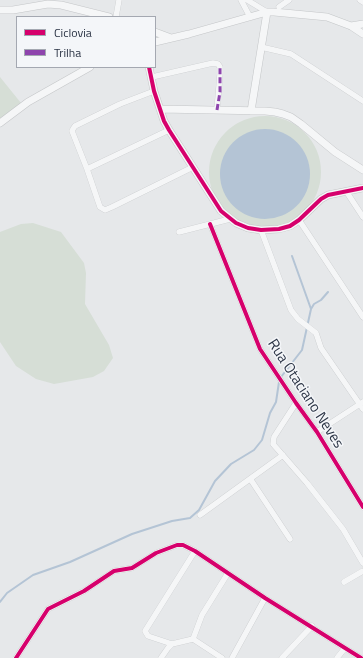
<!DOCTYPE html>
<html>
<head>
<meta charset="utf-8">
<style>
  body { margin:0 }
  #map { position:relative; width:363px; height:658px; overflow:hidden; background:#e6e8ea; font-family:"Titillium Web",sans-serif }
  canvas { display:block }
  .legend { position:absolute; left:16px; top:16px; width:140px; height:52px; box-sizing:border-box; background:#f4f6f9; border:1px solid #a4a8b1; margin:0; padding:5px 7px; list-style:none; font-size:12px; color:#2b3445 }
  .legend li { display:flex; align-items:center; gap:8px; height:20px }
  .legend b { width:20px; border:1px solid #a4a8b1 }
</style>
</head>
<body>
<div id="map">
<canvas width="363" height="658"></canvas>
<ul class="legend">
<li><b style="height:5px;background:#d6006c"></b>Ciclovia</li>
<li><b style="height:5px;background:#8e44ad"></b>Trilha</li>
</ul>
</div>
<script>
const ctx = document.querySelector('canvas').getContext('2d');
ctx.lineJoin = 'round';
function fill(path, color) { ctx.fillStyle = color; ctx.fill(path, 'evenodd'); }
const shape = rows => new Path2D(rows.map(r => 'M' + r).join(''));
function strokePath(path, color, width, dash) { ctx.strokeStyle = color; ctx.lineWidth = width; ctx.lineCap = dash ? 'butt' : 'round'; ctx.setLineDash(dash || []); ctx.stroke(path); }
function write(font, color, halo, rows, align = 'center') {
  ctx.font = font + ' "Titillium Web",sans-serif'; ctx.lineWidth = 3; ctx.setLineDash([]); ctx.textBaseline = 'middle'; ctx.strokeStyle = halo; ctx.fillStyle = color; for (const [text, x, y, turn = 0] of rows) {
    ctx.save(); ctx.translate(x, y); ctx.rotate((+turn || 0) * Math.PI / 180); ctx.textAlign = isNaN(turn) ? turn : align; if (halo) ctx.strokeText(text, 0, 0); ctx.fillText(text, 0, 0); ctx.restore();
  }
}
fill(shape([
  [0,77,21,103,0,120],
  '209 172a56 56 0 1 1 112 0a56 56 0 1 1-112 0Z',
  [33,223,61,232,84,263,86,273,85,304,109,345,113,358,104,371,93,377,54,384,36,379,16,366,0,342,0,232,21,224]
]), '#d6ded6');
fill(shape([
  '220 174a45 45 0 1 1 90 0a45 45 0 1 1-90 0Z'
]), '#b4c4d5');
strokePath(shape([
  [311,309,314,304,321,300,328,292],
  [281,377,302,350,311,309,292,256],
  [0,602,7,593,33,575,70,562,132,534,172,521,190,518,199,510,215,481,231,464,254,450,262,440,270,413,276,402,279,382]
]), '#b4c4d5', 2);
const minor = shape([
  [241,0,250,17],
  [247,0,267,12],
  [360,0,363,2],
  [279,7,289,0],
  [116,17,119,0],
  [261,47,291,54,363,101],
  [152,77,213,63,218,64,220,67,220,74,217,110],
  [154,91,120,104,75,126,73,129,72,131,87,169,100,207,105,210,112,207,193,167],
  [87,169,169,130],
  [346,191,363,217],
  [299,220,363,317],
  [210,224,260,349,296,403,317,432,363,507],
  [261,230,291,310,298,319,316,333,321,348,363,409],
  [179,232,230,219],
  [296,403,274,437,273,444,307,483,343,529,363,563],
  [317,432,363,402],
  [251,480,290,539],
  [200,515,283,455],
  [344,582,363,571],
  [193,639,202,615,228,573],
  [172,644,148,636,145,631,195,551],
  [16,658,48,609,84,591,114,571,132,568,156,553,177,545,183,545,195,551,265,598,361,658],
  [161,658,168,648,172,644,193,639,222,658],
  [232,658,265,598],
  [282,658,312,626],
  [337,658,345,648]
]);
const tertiary = shape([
  [0,10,13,10,48,4,61,5,109,17],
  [351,26,363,24],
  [155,32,171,38],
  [155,42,189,34,267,12,274,12,327,17,351,26,363,34],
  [149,67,154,91,164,121,169,130,221,211,236,223,248,228,261,230,279,229,290,226,299,220,321,199,328,195,363,188],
  [160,109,265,111,275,112,283,114,291,117,301,124,335,152,363,170],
  [251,111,267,12],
  [0,123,28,102,90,67]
]);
strokePath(minor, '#c4c6c8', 6);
strokePath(tertiary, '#c4c6c8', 8);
strokePath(minor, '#f5f6f7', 5.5);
strokePath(tertiary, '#f5f6f7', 7);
strokePath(shape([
  [217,110,220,92,220,67]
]), '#8e44ad', 3, [6, 3]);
strokePath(shape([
  [149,67,154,91,164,121,169,130,221,211,236,223,248,228,261,230,279,229,290,226,299,220,321,199,328,195,363,188],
  [210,224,260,349,296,403,317,432,363,507],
  [16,658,48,609,84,591,114,571,132,568,156,553,177,545,183,545,195,551,265,598,361,658]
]), '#d6006c', 4);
write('15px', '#2b3445', '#f4f6f9', [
  ["Rua Otaciano Neves",305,394,57]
]);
</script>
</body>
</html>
